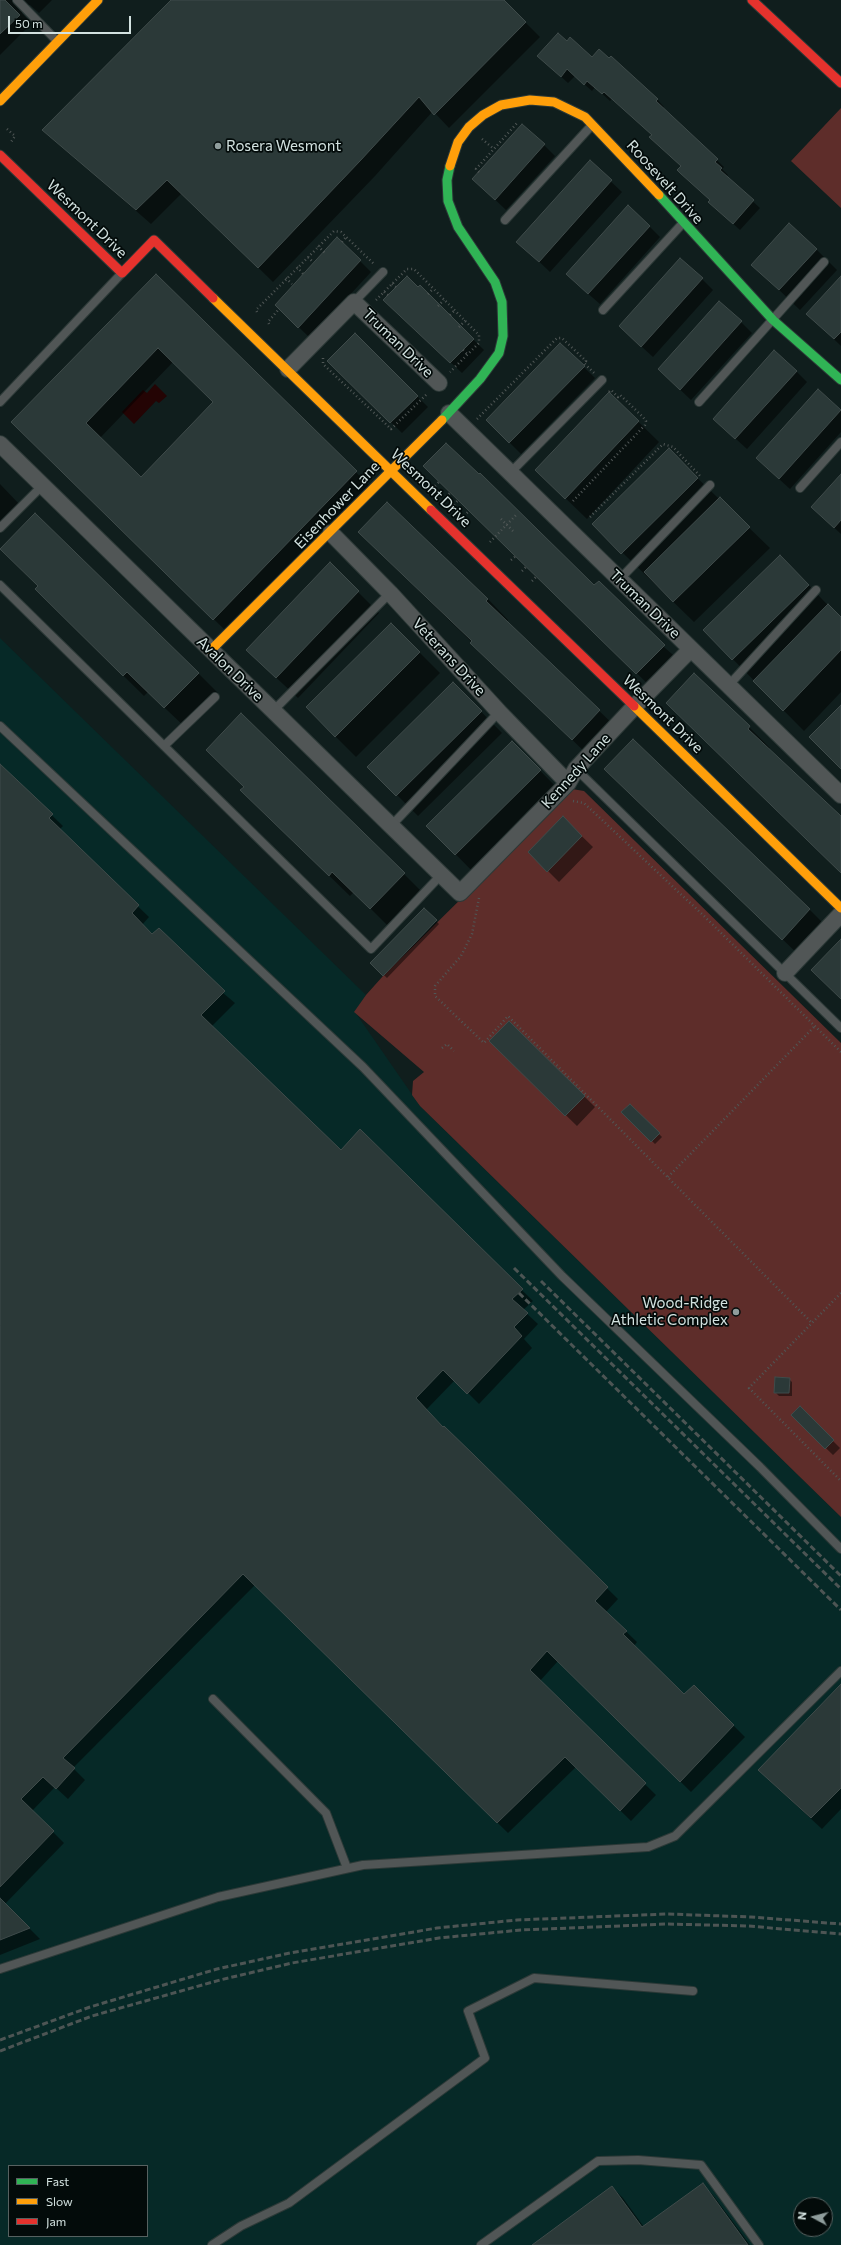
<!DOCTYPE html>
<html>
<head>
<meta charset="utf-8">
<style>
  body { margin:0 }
  #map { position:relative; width:841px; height:2245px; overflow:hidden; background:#101e1d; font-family:Commissioner,sans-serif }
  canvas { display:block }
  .legend { position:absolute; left:8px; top:2165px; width:140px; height:72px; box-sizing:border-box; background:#030b0a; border:1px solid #566160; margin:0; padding:5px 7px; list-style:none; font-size:12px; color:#d3e2e0 }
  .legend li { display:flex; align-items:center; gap:8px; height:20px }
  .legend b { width:20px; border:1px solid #566160 }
  .north { position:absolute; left:793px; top:2197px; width:40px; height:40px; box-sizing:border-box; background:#030b0a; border:1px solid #566160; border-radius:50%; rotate:277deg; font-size:11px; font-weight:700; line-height:16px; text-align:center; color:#d3e2e0 }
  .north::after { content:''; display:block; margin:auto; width:14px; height:18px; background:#8f9d9c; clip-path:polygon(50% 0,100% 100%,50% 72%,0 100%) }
  .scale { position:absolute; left:8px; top:16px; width:123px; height:18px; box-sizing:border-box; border:2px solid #d3e2e0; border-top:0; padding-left:5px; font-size:12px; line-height:14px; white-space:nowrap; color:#d3e2e0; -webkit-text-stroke:3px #030b0a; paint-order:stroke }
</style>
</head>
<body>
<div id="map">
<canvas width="841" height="2245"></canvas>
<ul class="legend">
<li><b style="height:5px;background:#30b455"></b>Fast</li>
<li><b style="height:5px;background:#ff9f0a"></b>Slow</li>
<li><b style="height:5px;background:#e5322d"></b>Jam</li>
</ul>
<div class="north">N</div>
<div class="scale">50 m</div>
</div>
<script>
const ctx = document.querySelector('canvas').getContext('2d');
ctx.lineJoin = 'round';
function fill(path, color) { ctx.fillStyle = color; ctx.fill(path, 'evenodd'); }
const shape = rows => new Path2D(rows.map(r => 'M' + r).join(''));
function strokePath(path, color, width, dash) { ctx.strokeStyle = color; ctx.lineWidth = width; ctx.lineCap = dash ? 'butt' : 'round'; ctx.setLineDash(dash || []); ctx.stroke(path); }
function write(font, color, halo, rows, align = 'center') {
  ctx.font = font + ' Commissioner,sans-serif'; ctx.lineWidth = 3.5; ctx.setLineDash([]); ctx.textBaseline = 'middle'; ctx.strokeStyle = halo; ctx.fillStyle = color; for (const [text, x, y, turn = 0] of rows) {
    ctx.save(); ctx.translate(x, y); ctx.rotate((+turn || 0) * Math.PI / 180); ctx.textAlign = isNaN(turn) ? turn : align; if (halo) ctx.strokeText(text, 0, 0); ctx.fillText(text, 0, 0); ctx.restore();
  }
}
fill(shape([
  [0,638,366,995,355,1012,420,1106,841,1517,841,2245,0,2245],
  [9,2166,147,2166,147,2236,9,2236],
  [801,2205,825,2205,825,2229,801,2229]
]), '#062927');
fill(shape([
  [841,108,841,208,791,161],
  [572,789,584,791,841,1043,841,1517,420,1106,412,1095,413,1081,424,1072,354,1012,366,995,383,976]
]), '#5e2d2a');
fill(shape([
  [155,384,167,396,159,403,156,401,134,424,122,412,143,390,147,393]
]), '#240404');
fill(shape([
  [5,0,52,0,39,13,30,5,23,6,22,13,30,22,28,24,29,26,0,55,0,5],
  [173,0,503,0,540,37,449,128,433,111,375,176,273,282,182,193,151,224,44,130],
  [567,43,657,99,664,107,662,108,724,167,722,169,728,175,726,177,760,208,740,230,717,209,682,166,653,135,612,99,610,101,595,87,592,91,575,76,568,83,546,63],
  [544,145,555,156,506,210,485,190],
  [590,162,622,192,550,272,529,252],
  [649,226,660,237,600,304,578,285],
  [337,238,371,272,310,338,276,305],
  [816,249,837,270,800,310,753,265],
  [156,276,370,486,228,633,13,422],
  [173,362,215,402,141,478,100,438],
  [841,277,841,346,808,314],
  [702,279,713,290,653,357,631,337],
  [420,287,484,350,462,373,396,311],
  [741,322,752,333,691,400,670,380],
  [355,334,428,407,402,433,329,361],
  [560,344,595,378,521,454,487,420],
  [796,371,807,382,747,449,725,429],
  [818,390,841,411,841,432,790,489,768,469],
  [609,393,659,442,587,519,557,490],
  [689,470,770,548,694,622,593,524],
  [841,475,841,534,812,507],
  [439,481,594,587,679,660,652,688],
  [0,484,21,506,0,528],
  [380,553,488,599,508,620,507,622,620,731,593,760],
  [330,564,379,613,298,698,268,670],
  [801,577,841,619,841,692,804,731,704,630],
  [57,610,198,673,219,694,186,728,148,692,144,696],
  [391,624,440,673,356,757,307,708],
  [453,683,502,733,418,816,369,767],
  [668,703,749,727,770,748,768,749,841,818,841,872],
  [512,742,561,792,476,875,428,826],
  [0,765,63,826,59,830,149,917,142,925,235,1003,212,1026,341,1152,360,1131,533,1301,523,1310,538,1324,524,1339,532,1348,479,1404,455,1380,426,1410,618,1599,606,1612,637,1642,634,1646,684,1696,694,1686,745,1737,691,1792,558,1661,540,1681,656,1795,631,1821,576,1767,508,1833,255,1585,73,1768,85,1780,68,1799,55,1787,32,1811,64,1843,5,1904,40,1939,0,1955],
  [627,789,809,909,830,930,804,960],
  [263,811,404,874,425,895,391,929,354,892,350,896],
  [563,818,593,847,559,882,529,852],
  [424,909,439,924,387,978,371,963],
  [509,1022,595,1107,577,1126,490,1041],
  [630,1105,662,1137,655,1144,622,1112],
  [789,1379,792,1382,792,1396,779,1396,775,1392],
  [800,1408,840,1448,833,1455,792,1415],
  [841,1685,841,1809,822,1829,770,1781],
  [702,2184,713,2195,750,2245,533,2245,612,2187,623,2198,644,2227]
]), '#0007');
const building = shape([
  [0,0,5,0,20,15,0,34,0,0],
  [171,0,504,0,526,22,434,115,419,97,360,161,258,268,167,180,136,210,42,130,171,0],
  [558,33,567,41,570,37,592,57,599,49,609,58,611,56,658,99,656,101,718,159,715,162,722,168,720,170,754,200,733,224,708,202,710,200,680,173,677,170,681,166,649,137,652,135,604,92,602,94,587,81,584,85,567,69,561,77,537,56,558,33],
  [522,124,545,144,495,200,472,179,522,124],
  [590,160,612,180,539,262,516,242,590,160],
  [628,205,650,226,588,294,566,274,628,205],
  [789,223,817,249,779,290,751,265,789,223],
  [337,237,361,260,298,328,275,305,337,237],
  [680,258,703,278,641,347,619,326,680,258],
  [156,274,357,471,213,620,11,422,156,274],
  [158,348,213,402,141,477,86,423,158,348],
  [407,276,418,287,420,285,474,339,450,363,383,300,407,276],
  [841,276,841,332,834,339,806,314,841,276],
  [719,301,742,321,680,390,658,369,719,301],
  [355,333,418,396,390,423,327,361,355,333],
  [560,343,585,366,509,443,486,420,560,343],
  [774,350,797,371,735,439,713,419,774,350],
  [818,389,841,410,779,479,756,458,818,389],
  [609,392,639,421,565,499,535,470,609,392],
  [446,443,479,474,480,473,594,585,599,581,665,645,636,674,423,466,446,443],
  [669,448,698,478,621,554,592,524,669,448],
  [841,474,841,520,834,528,811,507,841,474],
  [720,497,750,527,673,602,644,572,720,497],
  [387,502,488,599,486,601,600,710,572,740,470,643,472,641,358,532,387,502],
  [35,513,199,673,164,708,127,672,123,676,35,589,38,586,0,549,35,513],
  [780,555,809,585,732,660,703,630,780,555],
  [330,562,359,591,276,678,246,650,330,562],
  [828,604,841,617,841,650,783,711,753,681,828,604],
  [391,623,420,652,335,737,306,707,391,623],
  [694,673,750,726,748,729,841,816,841,873,666,703,694,673],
  [453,682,482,711,396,796,367,767,453,682],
  [841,705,841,769,809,737,841,705],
  [241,713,405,873,370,909,332,872,329,876,240,790,244,787,206,750,241,713],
  [633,739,810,909,782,940,604,769,633,739],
  [512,741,541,770,455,855,426,826,512,741],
  [0,764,53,814,49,818,139,905,132,913,152,934,159,928,225,991,201,1015,341,1150,360,1129,523,1289,512,1299,528,1313,514,1327,522,1336,467,1394,443,1370,416,1398,443,1427,444,1426,475,1456,608,1587,595,1601,627,1631,623,1634,684,1694,694,1685,734,1725,680,1782,547,1651,530,1670,646,1783,620,1811,565,1757,497,1823,243,1574,63,1758,75,1768,56,1789,43,1777,21,1799,54,1831,0,1887,0,764],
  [563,816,582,836,547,872,528,852,563,816],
  [424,908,437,920,383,976,370,963,424,908],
  [841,939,841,999,811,970,841,939],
  [509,1021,585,1096,565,1116,489,1041,509,1021],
  [630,1104,660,1133,651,1142,621,1112,630,1104],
  [775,1377,790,1378,789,1393,774,1393,775,1377],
  [800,1406,834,1440,825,1449,791,1415,800,1406],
  [841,1684,841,1788,811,1818,758,1770,841,1684],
  [0,1898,30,1928,0,1940,0,1898],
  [703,2183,748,2245,532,2245,612,2186,642,2227,703,2183]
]);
fill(building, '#2b3938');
strokePath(building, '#3f4b4a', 1);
const lane = shape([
  [17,0,57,41],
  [505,220,592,125],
  [354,302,383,272],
  [603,310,683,223],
  [0,402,122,273],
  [699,402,824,262],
  [511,472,602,380],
  [800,488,841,442],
  [0,528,42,486],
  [620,579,710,485],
  [0,585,371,949,441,875],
  [729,685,816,590],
  [273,711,390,593],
  [0,726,363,1067,562,1276,760,1467,841,1549],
  [164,746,215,697],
  [576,769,841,1028],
  [391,826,499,712],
  [213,1699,326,1813,347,1868],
  [0,1969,218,1897,363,1865,648,1847,675,1836,841,1671],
  [212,2245,241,2226,289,2203,485,2058,468,2011,534,1978,693,1991],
  [481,2245,598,2161,638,2160,701,2165,759,2245]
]);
const street = shape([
  [288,369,354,302,439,383],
  [449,413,841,795],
  [0,444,460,893,568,783,576,769,635,706,691,649],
  [331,533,390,593,499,712,568,783],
  [785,973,841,914]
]);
const fast = shape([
  [659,195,773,320,841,380],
  [442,420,480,379,499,353,503,336,502,302,495,282,458,227,448,201,447,180,450,166]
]);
const slow = shape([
  [0,101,98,0],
  [450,166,458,142,469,127,483,115,501,105,530,100,554,102,585,117,659,195],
  [213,298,431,510],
  [211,650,442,420],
  [634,706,841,908]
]);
const jam = shape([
  [752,0,841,83],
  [0,155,122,273,154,240,213,298],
  [431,510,634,706]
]);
strokePath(lane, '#2c3937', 10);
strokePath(street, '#2c3937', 18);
strokePath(fast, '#2c3937', 11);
strokePath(slow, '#2c3937', 11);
strokePath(jam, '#2c3937', 11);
strokePath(shape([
  [7,129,15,136,11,142],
  [482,139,494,149],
  [479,172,476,169,518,122],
  [342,242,346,237],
  [318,246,325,253],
  [308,257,313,262],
  [297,267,304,275],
  [286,278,292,284],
  [392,284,396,287],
  [384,292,388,295],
  [428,294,433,289],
  [376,300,407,269,414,269,479,335,479,343,450,372],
  [438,306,444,300],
  [257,312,256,310,334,231,341,232,374,264],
  [450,315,455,310],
  [269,324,268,322,279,309],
  [459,327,466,320],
  [463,350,468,355],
  [323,358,323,364,391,429,428,393],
  [477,419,557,338,562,338,586,361,584,363,594,373],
  [435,486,439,482],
  [446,497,450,493],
  [573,501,645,425,646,421,643,417,620,395,618,397,611,390,609,392],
  [454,505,458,500],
  [464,516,469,511],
  [590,517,663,444,673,447,701,477],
  [501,519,513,531],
  [490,542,517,514],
  [511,560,516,556],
  [522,571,527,566],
  [532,581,537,576],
  [573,801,584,803,704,916,841,1052],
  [479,898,472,934,461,956,435,986,435,996,484,1043,508,1016,812,1323],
  [442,1048,447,1044,454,1051],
  [668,1177,815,1026],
  [841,1293,749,1388,841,1481]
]), '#505756', 2.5, [1, 3]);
strokePath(lane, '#515656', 8);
strokePath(street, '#515656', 16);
strokePath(fast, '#30b455', 9);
strokePath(slow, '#ff9f0a', 9);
strokePath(jam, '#e5322d', 9);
strokePath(shape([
  [514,1268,841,1589],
  [541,1281,841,1576],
  [519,1293,841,1610],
  [0,2040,90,2007,217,1969,290,1953,437,1928,517,1920,667,1914,751,1917,841,1924],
  [0,2051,92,2016,220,1980,292,1963,439,1938,521,1930,667,1924,748,1926,841,1934]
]), '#4d5554', 3, [6, 3]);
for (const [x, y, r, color] of [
  [218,146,4,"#8f9d9c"],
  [736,1312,4,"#8f9d9c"]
]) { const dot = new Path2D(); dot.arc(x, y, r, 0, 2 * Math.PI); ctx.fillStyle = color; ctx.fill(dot); strokePath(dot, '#030b0a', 1.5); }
write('15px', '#d3e2e0', '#030b0a', [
  ["Rosera Wesmont",226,146],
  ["Wood-Ridge",728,1303,"right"],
  ["Athletic Complex",728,1320,"right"]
], 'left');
write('15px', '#d3e2e0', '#030b0a', [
  ["Roosevelt Drive",665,182,48],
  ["Wesmont Drive",87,219,44],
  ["Truman Drive",398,343,44],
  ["Wesmont Drive",431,488,44],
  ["Eisenhower Lane",337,505,-46],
  ["Truman Drive",645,604,44],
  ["Veterans Drive",449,657,47],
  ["Avalon Drive",230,669,44],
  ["Wesmont Drive",663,714,44],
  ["Kennedy Lane",576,771,-48]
]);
</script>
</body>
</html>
